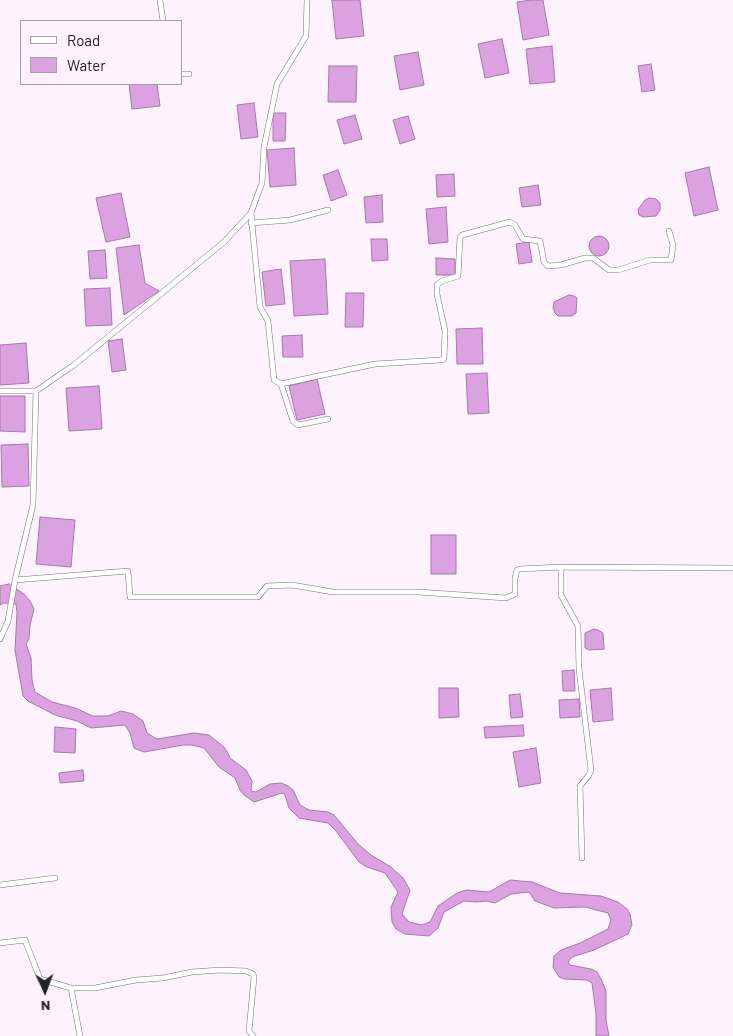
<!DOCTYPE html>
<html>
<head>
<meta charset="utf-8">
<style>
  body { margin:0 }
  #map { position:relative; width:733px; height:1036px; overflow:hidden; background:#fdf2fe; font-family:Barlow,sans-serif }
  canvas { display:block }
  .legend { position:absolute; left:20px; top:20px; width:162px; height:65px; box-sizing:border-box; background:#fdf2fe; border:1px solid #a79ea8; margin:0; padding:6px 9px; list-style:none; font-size:15px; color:#252126 }
  .legend li { display:flex; align-items:center; gap:10px; height:25px }
  .legend b { width:25px; border:1px solid #a79ea8 }
  .north { position:absolute; left:20px; top:966px; width:50px; height:50px; -webkit-text-stroke:4px #fdf2fe; paint-order:stroke; rotate:178deg; font-size:14px; font-weight:700; line-height:20px; text-align:center; color:#252126 }
  .north::after { content:''; display:block; margin:auto; width:18px; height:22px; background:#252126; clip-path:polygon(50% 0,100% 100%,50% 72%,0 100%) }
</style>
</head>
<body>
<div id="map">
<canvas width="733" height="1036"></canvas>
<ul class="legend">
<li><b style="height:6px;background:#fff"></b>Road</li>
<li><b style="height:14px;background:#dba1e1"></b>Water</li>
</ul>
<div class="north">N</div>
</div>
<script>
const ctx = document.querySelector('canvas').getContext('2d');
ctx.lineJoin = 'round';
function fill(path, color) { ctx.fillStyle = color; ctx.fill(path, 'evenodd'); }
const shape = rows => new Path2D(rows.map(r => 'M' + r).join(''));
function strokePath(path, color, width, dash) { ctx.strokeStyle = color; ctx.lineWidth = width; ctx.lineCap = dash ? 'butt' : 'round'; ctx.setLineDash(dash || []); ctx.stroke(path); }
const water = shape([
  [332,0,360,0,364,36,336,39,332,0],
  [531,0,543,0,549,35,523,40,517,2,531,0],
  [502,39,509,73,485,78,478,44,502,39],
  [552,46,555,82,530,84,526,49,552,46],
  [418,52,424,85,400,90,394,56,418,52],
  [651,64,655,90,642,92,638,66,651,64],
  [329,66,357,66,356,102,328,102,329,66],
  [129,84,157,84,160,106,132,109,129,84],
  [254,103,258,137,241,139,237,105,254,103],
  [273,113,286,113,285,141,273,141,273,113],
  [355,115,362,139,344,144,337,120,355,115],
  [408,116,415,139,400,144,393,120,408,116],
  [294,148,296,185,270,187,267,150,294,148],
  [709,167,718,210,694,216,685,173,709,167],
  [338,170,347,195,331,201,323,175,338,170],
  [454,174,455,196,437,197,436,175,454,174],
  [538,185,541,205,522,207,519,188,538,185],
  [121,193,130,237,106,242,96,198,121,193],
  [382,195,383,222,366,223,364,197,382,195],
  [649,198,656,199,660,203,660,210,656,216,643,217,639,215,638,209,645,200,649,198],
  [446,207,448,242,429,244,426,209,446,207],
  '589 246a10 10 0 1 1 20 0a10 10 0 1 1-20 0Z',
  [371,239,387,239,388,260,372,261,371,239],
  [529,242,532,262,519,264,516,244,529,242],
  [139,245,145,283,159,291,124,315,116,248,139,245],
  [105,250,107,278,90,279,88,251,105,250],
  [436,258,455,259,455,275,436,275,436,258],
  [325,259,328,314,294,316,290,261,325,259],
  [281,269,285,304,266,306,262,272,281,269],
  [110,288,112,325,86,326,84,289,110,288],
  [346,293,364,293,363,327,345,327,346,293],
  [569,295,574,296,577,298,576,313,572,316,558,316,555,313,553,308,554,302,569,295],
  [482,328,483,364,457,364,456,329,482,328],
  [302,335,303,357,283,357,282,336,302,335],
  [122,339,126,370,112,372,108,341,122,339],
  [26,343,29,383,0,385,0,345,26,343],
  [487,373,489,413,468,414,466,374,487,373],
  [317,379,325,414,297,420,289,386,317,379],
  [99,386,102,429,69,431,66,388,99,386],
  [0,396,25,396,25,432,0,431,0,396],
  [28,444,29,486,2,487,1,445,28,444],
  [40,517,75,520,71,567,36,564,40,517],
  [431,535,456,535,456,574,431,574,431,535],
  [9,584,24,594,30,601,34,609,30,625,29,639,26,644,31,658,32,680,35,692,52,702,75,708,93,716,108,716,121,711,133,714,143,721,147,733,157,739,194,733,209,735,224,747,228,753,230,758,246,770,252,781,251,791,256,792,270,784,281,783,288,786,293,790,300,805,309,810,328,812,334,815,358,844,371,855,391,867,403,878,410,890,402,914,409,922,422,925,430,922,438,906,457,893,467,890,489,892,510,880,532,882,560,893,601,896,618,902,627,909,630,914,632,925,628,934,594,950,572,957,568,962,570,965,591,969,597,972,601,979,606,991,606,1020,609,1036,596,1036,596,1014,592,983,587,980,564,979,559,977,553,967,554,956,561,950,580,943,608,929,611,920,608,913,585,907,554,908,535,901,529,892,511,894,495,903,486,901,476,902,464,901,444,912,438,928,429,936,405,934,396,929,392,922,391,907,398,892,385,873,367,867,359,862,336,831,328,823,299,818,289,808,285,795,282,793,254,802,244,795,240,790,235,778,219,767,204,748,192,745,183,745,144,752,134,748,130,733,125,725,91,728,77,721,55,715,28,701,23,696,15,650,17,612,16,604,4,603,0,605,0,586,9,584],
  [594,629,598,630,603,633,604,649,589,650,585,648,585,633,594,629],
  [574,670,575,691,563,691,562,671,574,670],
  [439,688,458,688,459,717,439,718,439,688],
  [611,688,613,720,593,722,590,690,611,688],
  [520,694,523,717,511,718,509,695,520,694],
  [579,699,580,717,560,718,559,700,579,699],
  [523,725,524,736,485,738,484,727,523,725],
  [55,727,76,729,75,753,54,752,55,727],
  [536,748,541,783,519,787,513,752,536,748],
  [83,770,84,781,60,783,59,773,83,770]
]);
fill(water, '#dba1e1');
strokePath(water, '#a47ba9', 1);
const street = shape([
  [160,0,163,21],
  [181,74,189,74],
  [251,213,260,307,268,321,274,380,281,384,293,421,298,425,328,419],
  [251,223,290,220,328,210],
  [281,384,375,364,440,360,444,359,445,331,437,294,437,285,442,281,458,276,460,237,462,235,510,222,515,225,523,239,540,241,544,262,548,266,561,265,585,258,593,258,609,270,618,270,650,260,671,260,673,245,669,231],
  [0,391,36,391],
  [561,567,733,568],
  [15,580,128,571,130,597,258,597,267,586,292,585,333,592,418,592,506,598,515,594,515,578,517,570,520,569,561,567,561,595,578,626,579,669,591,770,589,775,580,786,582,858],
  [0,639,8,621,15,580,33,505,36,391,74,365,224,242,251,213,262,183,264,147,277,84,306,36,307,0],
  [0,885,55,878],
  [0,943,25,940,40,979,71,988,80,1036],
  [71,988,95,988,136,980,163,978,192,972,220,970,246,971,253,974,254,977,249,1031,253,1036]
]);
strokePath(street, '#7a717b', 6);
strokePath(street, '#fff', 5);
</script>
</body>
</html>
